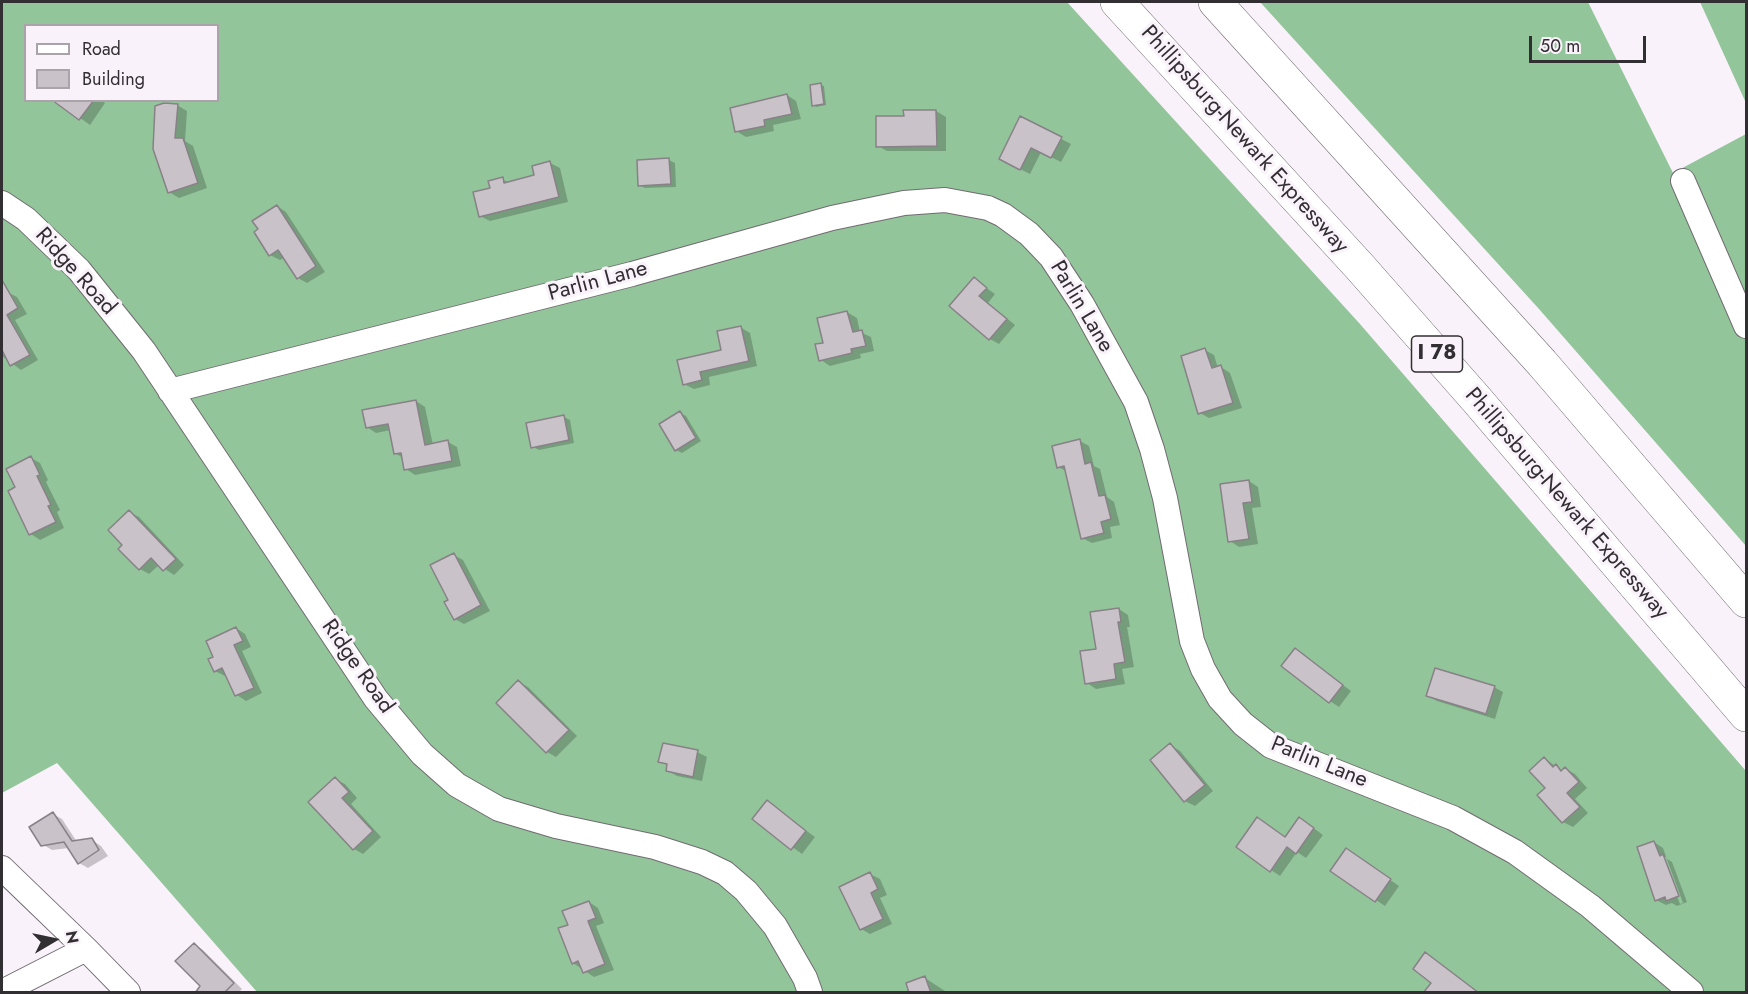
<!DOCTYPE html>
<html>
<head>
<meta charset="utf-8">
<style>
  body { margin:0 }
  #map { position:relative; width:1748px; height:994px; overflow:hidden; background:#faf2fa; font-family:Jost,sans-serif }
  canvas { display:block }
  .frame { position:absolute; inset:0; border:3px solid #322f32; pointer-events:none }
  .legend { position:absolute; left:24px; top:24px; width:195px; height:78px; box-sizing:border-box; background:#faf2fa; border:2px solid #aaa4aa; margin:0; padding:8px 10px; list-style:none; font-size:18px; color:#322f32 }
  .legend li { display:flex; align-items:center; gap:12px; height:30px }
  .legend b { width:30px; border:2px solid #aaa4aa }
  .north { position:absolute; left:24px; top:910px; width:60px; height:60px; -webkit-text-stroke:4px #faf2fa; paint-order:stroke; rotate:81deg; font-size:16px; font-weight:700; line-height:24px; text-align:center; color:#322f32 }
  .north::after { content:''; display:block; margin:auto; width:21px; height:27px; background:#322f32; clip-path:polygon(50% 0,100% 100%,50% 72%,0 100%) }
  .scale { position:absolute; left:1529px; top:36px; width:117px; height:27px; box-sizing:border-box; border:3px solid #322f32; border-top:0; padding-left:8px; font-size:18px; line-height:21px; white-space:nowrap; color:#322f32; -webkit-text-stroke:4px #faf2fa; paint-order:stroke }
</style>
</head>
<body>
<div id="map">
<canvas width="1748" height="994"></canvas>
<div class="frame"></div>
<ul class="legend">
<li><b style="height:8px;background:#fff"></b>Road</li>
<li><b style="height:16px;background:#c9c2c9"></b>Building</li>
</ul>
<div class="north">N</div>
<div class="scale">50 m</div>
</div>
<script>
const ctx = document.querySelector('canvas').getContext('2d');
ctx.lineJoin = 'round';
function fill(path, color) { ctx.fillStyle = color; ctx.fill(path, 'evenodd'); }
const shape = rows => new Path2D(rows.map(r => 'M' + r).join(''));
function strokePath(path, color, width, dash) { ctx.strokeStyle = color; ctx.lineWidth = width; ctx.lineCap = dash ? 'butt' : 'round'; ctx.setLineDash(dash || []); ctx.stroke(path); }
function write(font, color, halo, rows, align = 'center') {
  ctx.font = font + ' Jost,sans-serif'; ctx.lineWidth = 6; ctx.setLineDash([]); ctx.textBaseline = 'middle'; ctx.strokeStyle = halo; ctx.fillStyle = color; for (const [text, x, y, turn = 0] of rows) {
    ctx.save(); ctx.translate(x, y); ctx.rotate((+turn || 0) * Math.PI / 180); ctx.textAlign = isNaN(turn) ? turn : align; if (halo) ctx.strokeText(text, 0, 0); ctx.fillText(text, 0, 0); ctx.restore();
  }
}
fill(shape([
  [2,2,1067,2,1360,324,1746,771,1746,992,257,992,57,763,2,793],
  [26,26,218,26,218,100,26,100],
  [1260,2,1588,2,1673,173,1746,134,1746,546,1539,309],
  [1700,2,1746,2,1746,103]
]), '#93c59b');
fill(shape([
  [821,85,824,86,826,105,816,107,814,105],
  [787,95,796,101,801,119,773,125,774,131,746,137,736,131],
  [55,100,102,100,105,103,90,125],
  [177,105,187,111,185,141,193,146,207,188,179,198,169,192],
  [936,111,946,117,946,151,887,151,878,146,905,118,905,112],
  [1021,118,1071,144,1061,162,1041,152,1030,174,1010,164],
  [669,160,675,163,676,187,645,188,639,185],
  [550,163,560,168,568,202,490,221,480,216,491,189,502,179,509,183,536,177],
  [277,206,286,212,325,272,307,283,298,278,285,257,280,260,270,255],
  [974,279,995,294,988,303,1015,325,999,344,990,339],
  [7,292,17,297,27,314,15,320,38,360,21,370,2,356,2,295],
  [847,312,857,318,860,332,871,337,874,351,860,354,861,358,830,366,821,360,825,344],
  [740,327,750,333,757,366,709,377,710,385,694,389,684,384,723,351],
  [1205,350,1214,355,1218,368,1221,367,1230,373,1242,408,1209,418,1200,413],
  [416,401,425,407,433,445,448,442,457,447,461,466,415,475,406,469,403,458,395,453,391,430,376,433,367,427],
  [680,413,686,416,701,441,682,453,676,450],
  [564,417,570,420,574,443,539,450,533,447],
  [1080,441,1089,446,1094,466,1100,469,1107,497,1114,502,1120,525,1110,527,1112,538,1092,543,1082,538,1066,471,1058,467],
  [31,458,40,463,48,480,46,482,60,510,57,512,64,528,40,540,31,534,10,492,17,488],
  [1249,481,1258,487,1261,507,1252,508,1258,544,1239,547,1230,541],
  [129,512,139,517,184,565,174,575,159,565,149,574,140,569,124,545],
  [454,555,463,560,490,611,464,624,455,619,450,600],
  [1119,609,1128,615,1130,627,1127,627,1134,667,1122,669,1125,684,1096,689,1087,683,1098,650],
  [236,628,245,634,251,647,242,651,262,693,246,701,237,695,227,675,225,676,215,671,215,657],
  [1304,656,1351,691,1339,707,1330,701],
  [519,682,528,687,577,736,556,757,547,752],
  [1494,687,1503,692,1495,719,1437,701,1428,696],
  [1170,745,1180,751,1213,791,1195,806,1185,801,1152,760],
  [697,752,707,757,702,781,677,776,668,771,669,766,660,761],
  [1545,759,1563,771,1566,769,1575,774,1587,788,1575,799,1588,813,1573,827,1563,822,1539,795,1547,788],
  [335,779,345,784,357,798,351,804,381,837,363,854,354,849],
  [767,802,815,837,802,854,754,819],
  [53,814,62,819,77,842,92,840,101,846,108,856,88,868,79,863,69,848,52,850,42,844],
  [1308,824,1323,835,1306,858,1297,852,1280,876,1271,870,1286,838],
  [1654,842,1663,848,1667,859,1672,862,1687,902,1677,906,1672,903,1666,905,1656,900],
  [1662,857,1666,857,1683,903,1680,904],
  [1355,856,1399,886,1385,906,1332,871],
  [870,874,880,879,887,895,880,898,892,924,870,934,861,929],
  [589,902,598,908,604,923,596,926,614,970,594,977,573,963,570,926],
  [194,944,203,950,242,989,239,992,197,992,203,986],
  [925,978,945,991,945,992,911,992]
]), '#0003');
const building = shape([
  [821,83,824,104,812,106,810,85,821,83],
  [787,94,792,114,764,120,765,126,735,132,730,108,787,94],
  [52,100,94,100,79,120,52,100],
  [164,103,178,104,175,138,183,138,198,183,168,193,153,149,155,106,164,103],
  [903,110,936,110,937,146,876,147,876,116,904,116,903,110],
  [1020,116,1062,137,1051,158,1031,148,1020,170,999,159,1020,116],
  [669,158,671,184,638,186,637,160,669,158],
  [550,161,559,197,479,217,473,192,490,188,488,181,503,177,504,183,534,175,532,166,550,161],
  [277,205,316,266,297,279,278,250,269,256,254,232,258,229,252,221,277,205],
  [974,277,987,288,979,296,1007,319,989,340,949,306,974,277],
  [2,280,18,308,7,315,30,355,10,366,2,350,2,280],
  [847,311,853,332,862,330,866,346,851,349,852,353,819,361,815,344,823,343,817,318,847,311],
  [741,326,749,361,700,372,702,380,683,385,677,360,721,350,717,331,741,326],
  [1205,348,1212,368,1221,365,1233,403,1198,414,1181,356,1205,348],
  [416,400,425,445,448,440,452,461,404,470,401,453,394,454,388,424,366,428,362,410,416,400],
  [680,411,696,438,675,451,659,424,680,411],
  [564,415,569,440,531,448,526,423,564,415],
  [1080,439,1085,464,1091,462,1099,496,1105,495,1111,519,1101,522,1104,533,1081,539,1064,466,1057,468,1052,446,1080,439],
  [31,456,40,475,37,476,51,505,48,506,56,522,29,535,8,491,15,487,6,469,31,456],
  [1249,480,1252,502,1243,503,1249,539,1228,542,1220,484,1249,480],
  [129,510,176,559,163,571,151,558,139,570,118,549,122,545,108,530,129,510],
  [454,553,481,605,454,620,444,602,448,600,430,565,454,553],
  [1119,608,1121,622,1118,622,1125,662,1114,664,1116,679,1085,684,1080,651,1096,649,1090,612,1119,608],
  [236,627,243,641,234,645,254,688,235,696,222,668,214,672,208,659,213,657,206,641,236,627],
  [1295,648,1343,685,1329,703,1281,666,1295,648],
  [1435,668,1495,686,1486,714,1426,696,1435,668],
  [518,680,569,730,546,753,496,703,518,680],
  [663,743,698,750,693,777,666,771,667,764,658,762,663,743],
  [1170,743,1205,785,1184,802,1150,760,1170,743],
  [1544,757,1553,767,1556,764,1561,771,1565,767,1579,782,1567,793,1580,807,1562,823,1537,795,1545,788,1529,771,1544,757],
  [335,777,349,792,342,798,373,831,353,850,308,802,335,777],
  [767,800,806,831,791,850,752,819,767,800],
  [53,812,72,841,92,838,99,850,78,864,64,842,41,846,29,827,53,812],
  [1257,817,1285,837,1299,817,1314,828,1296,854,1287,847,1270,872,1236,847,1257,817],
  [1654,841,1660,856,1663,854,1679,896,1666,901,1665,897,1655,901,1637,847,1654,841],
  [1346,848,1391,879,1375,902,1330,871,1346,848],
  [870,872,878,889,871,893,883,919,860,930,839,887,870,872],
  [589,901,596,918,588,921,605,964,583,973,578,961,572,964,558,928,568,925,562,911,589,901],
  [194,943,234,983,224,993,195,993,200,986,175,961,194,943],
  [1425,952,1479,993,1423,993,1431,983,1413,969,1425,952],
  [925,976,931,993,909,993,906,983,925,976]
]);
fill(building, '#c9c2c9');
strokePath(building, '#888187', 1.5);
const minor = shape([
  [1683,181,1746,326],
  [2,203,26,219,79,270,144,351,376,699,422,754,457,785,499,809,556,826,655,847,702,862,725,873,746,891,775,926,805,978,810,992],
  [170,391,632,274,832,218,904,203,945,200,988,208,1003,215,1029,234,1051,257,1082,304,1136,402,1152,449,1165,498,1192,641,1203,669,1220,699,1243,724,1271,746,1453,818,1515,852,1590,906,1691,992],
  [2,868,86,949,128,992],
  [2,992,86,949]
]);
const highway = shape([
  [1117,2,1360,267,1477,400,1746,715],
  [1215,2,1542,363,1746,601]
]);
strokePath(minor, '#716b71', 26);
strokePath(highway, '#716b71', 34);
strokePath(minor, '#fff', 24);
strokePath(highway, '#fff', 33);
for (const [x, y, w] of [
  [1437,354,51]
]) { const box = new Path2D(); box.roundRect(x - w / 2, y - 18, w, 36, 4.5); ctx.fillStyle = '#faf2fa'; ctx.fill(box); strokePath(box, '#322f32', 1.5); }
write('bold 21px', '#322f32', null, [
  ["I 78",1437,354]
]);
write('22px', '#322f32', '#faf2fa', [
  ["Phillipsburg-Newark Expressway",1244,140,48],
  ["Ridge Road",75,272,48],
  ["Parlin Lane",598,282,-15],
  ["Parlin Lane",1081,307,59],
  ["Phillipsburg-Newark Expressway",1566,504,49],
  ["Ridge Road",357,667,55],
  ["Parlin Lane",1319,763,22]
]);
</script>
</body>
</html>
